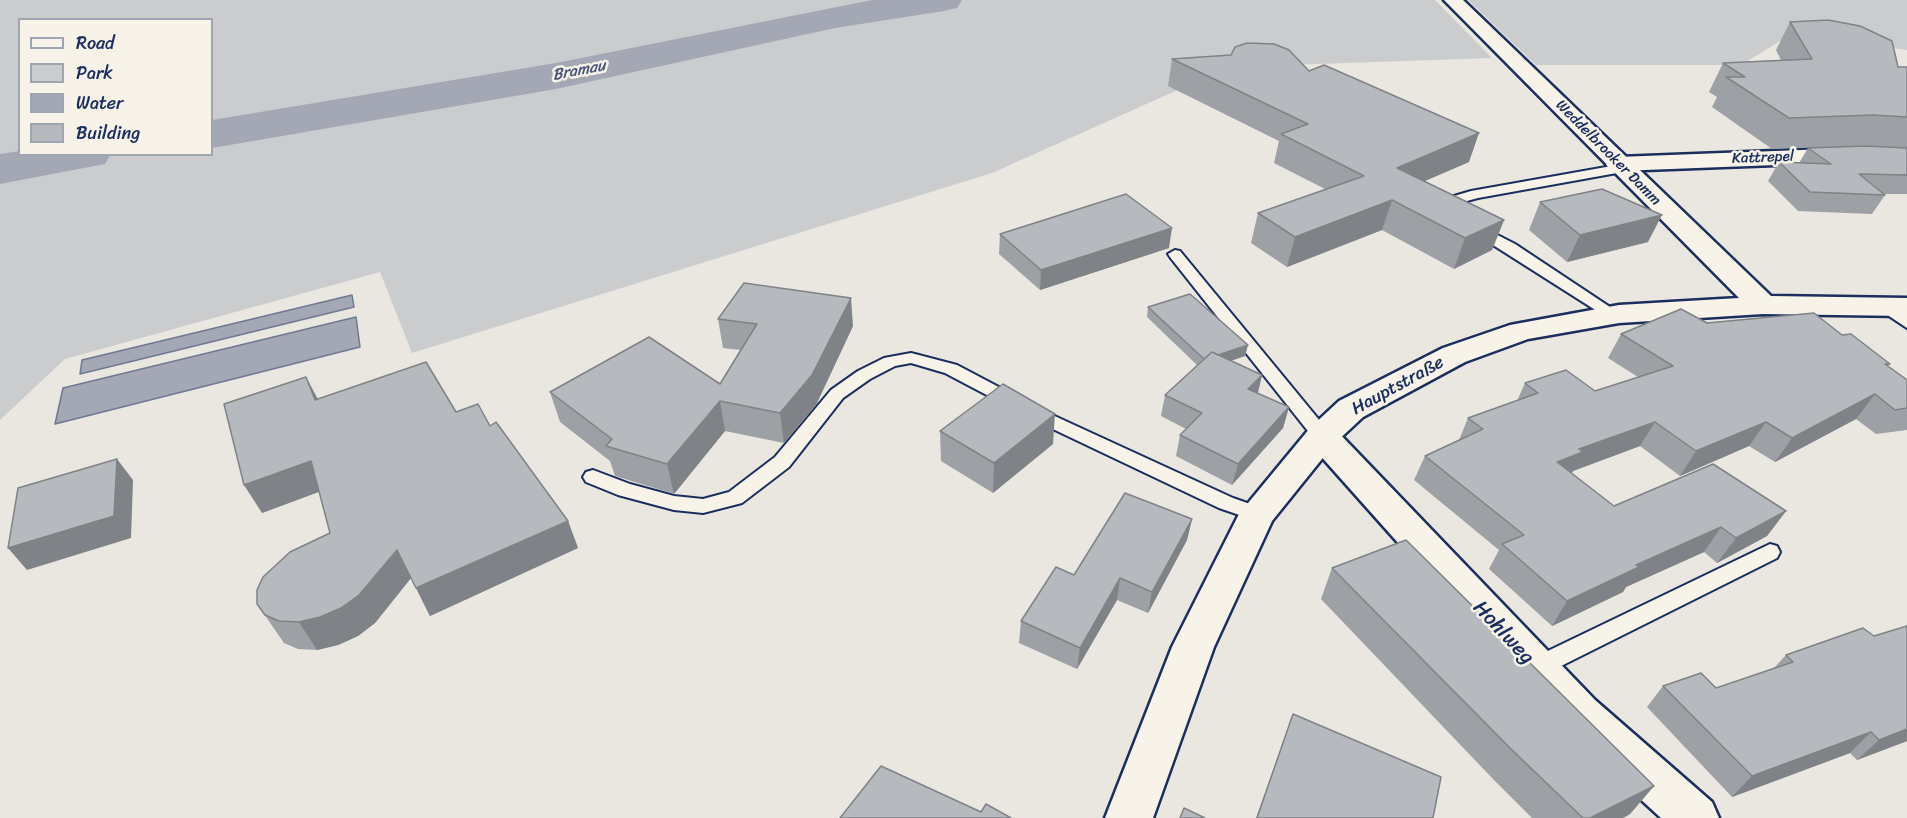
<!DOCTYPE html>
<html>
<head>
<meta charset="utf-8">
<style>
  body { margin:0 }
  #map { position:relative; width:1907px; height:818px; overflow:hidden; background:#eae7e0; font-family:Sriracha,sans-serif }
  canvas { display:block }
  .legend { position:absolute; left:18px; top:18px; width:195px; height:138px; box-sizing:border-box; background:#f7f3e8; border:2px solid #9fa5b1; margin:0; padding:8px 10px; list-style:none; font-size:18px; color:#1b2f5e }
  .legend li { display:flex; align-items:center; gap:12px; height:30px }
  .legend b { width:30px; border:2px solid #9fa5b1 }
</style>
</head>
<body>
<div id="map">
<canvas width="1907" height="818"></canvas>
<ul class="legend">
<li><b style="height:8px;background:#f7f3e8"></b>Road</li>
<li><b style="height:16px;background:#cbcccd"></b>Park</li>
<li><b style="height:16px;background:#a3a8b4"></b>Water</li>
<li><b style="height:16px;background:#b6babf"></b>Building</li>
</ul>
</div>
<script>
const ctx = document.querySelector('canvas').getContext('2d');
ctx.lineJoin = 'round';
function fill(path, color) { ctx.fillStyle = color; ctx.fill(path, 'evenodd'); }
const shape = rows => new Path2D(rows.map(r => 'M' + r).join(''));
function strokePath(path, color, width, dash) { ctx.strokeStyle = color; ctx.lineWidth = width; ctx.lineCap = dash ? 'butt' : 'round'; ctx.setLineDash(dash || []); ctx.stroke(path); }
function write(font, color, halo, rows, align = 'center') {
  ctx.font = font + ' Sriracha,sans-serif'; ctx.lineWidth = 5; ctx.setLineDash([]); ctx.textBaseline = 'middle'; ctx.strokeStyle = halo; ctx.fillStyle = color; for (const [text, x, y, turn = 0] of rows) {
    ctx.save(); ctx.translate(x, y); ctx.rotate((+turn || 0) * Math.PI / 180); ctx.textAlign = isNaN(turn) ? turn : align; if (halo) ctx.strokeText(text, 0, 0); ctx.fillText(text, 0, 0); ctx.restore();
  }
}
fill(shape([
  [0,0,1435,0,1492,58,1229,67,992,173,412,353,380,272,65,359,0,420],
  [20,20,212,20,212,154,20,154],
  [1468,0,1907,0,1907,50,1793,33,1741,65,1536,65]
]), '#cbcccd');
const water = shape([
  [352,295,354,307,80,374,82,360,352,295],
  [356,317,360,347,55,424,63,388,356,317]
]);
fill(water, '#a3a8b4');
strokePath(water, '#6d7892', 1.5);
fill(shape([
  [872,0,962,0,957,8,944,11,835,28,556,89,212,148,212,120,556,63,872,0],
  [20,151,20,154,111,154,105,164,0,184,0,154,20,151]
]), '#a3a8b4');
const lane = shape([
  [1623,164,1628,165,1628,171,1478,198,1456,204,1459,213,1457,216,1447,216,1442,211,1444,199,1471,191,1623,164],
  [1476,224,1515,244,1622,315,1620,318,1608,318,1471,231,1469,228,1471,225,1476,224],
  [1175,250,1180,251,1329,432,1331,436,1329,440,1315,440,1170,257,1168,254,1175,250],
  [1886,302,1907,315,1907,328,1880,310,1878,307,1886,302],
  [911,353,957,365,1048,413,1233,498,1264,509,1267,514,1264,519,1257,521,1219,508,1036,421,945,373,911,363,895,366,870,379,843,398,789,467,742,503,703,513,674,510,618,495,586,482,583,477,586,472,593,470,630,484,674,496,703,499,729,492,775,457,831,390,858,371,884,358,911,353],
  [1770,544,1777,546,1780,552,1777,558,1543,675,1535,678,1527,675,1523,668,1527,661,1770,544]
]);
const street = shape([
  [1854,148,1907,151,1907,165,1854,162,1618,171,1609,169,1606,164,1609,159,1618,157,1854,148],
  [1322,425,1334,428,1595,700,1712,802,1719,818,1661,818,1563,728,1310,444,1305,436,1310,428,1322,425]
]);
const secondary = shape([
  [1444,0,1463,0,1771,296,1907,298,1907,316,1763,314,1619,323,1528,339,1465,362,1363,417,1334,444,1272,521,1214,647,1153,818,1105,818,1172,647,1239,514,1310,428,1339,401,1443,348,1510,325,1619,305,1739,298,1444,0]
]);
strokePath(lane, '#1b2f5e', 4);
strokePath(street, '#1b2f5e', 5);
strokePath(secondary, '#1b2f5e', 5);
fill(lane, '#f7f3e8');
fill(street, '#f7f3e8');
fill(secondary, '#f7f3e8');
fill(shape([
  [1790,22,1898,67,1907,67,1907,194,1884,194,1885,195,1872,214,1798,211,1768,181,1779,162,1799,163,1808,148,1859,146,1772,149,1712,107,1717,97,1709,92,1723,63,1781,60,1776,50],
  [1172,59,1309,71,1469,162,1424,181,1504,220,1492,250,1454,269,1382,230,1287,267,1251,243,1258,213,1325,189,1274,163,1279,141,1168,86],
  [1540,202,1648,242,1567,262,1529,230],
  [1000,234,1169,248,1040,290,999,254],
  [1148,307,1248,345,1245,356,1231,361,1262,375,1258,393,1289,407,1283,428,1232,485,1176,456,1180,435,1186,429,1161,416,1165,395,1197,365,1147,317],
  [718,319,853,326,816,405,784,443,725,431,674,494,615,476,610,461,560,422,550,392,720,384,740,350,723,348],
  [1707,323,1842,335,1890,364,1888,366,1907,380,1907,430,1876,434,1856,419,1775,462,1749,446,1680,476,1640,446,1573,471,1572,473,1614,506,1786,511,1767,536,1717,563,1704,552,1626,587,1623,592,1552,626,1489,569,1499,550,1414,480,1425,456,1459,440,1468,418,1517,401,1525,383,1595,391,1638,377,1608,358,1621,334],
  [306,377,318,399,456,412,490,426,568,521,578,548,430,616,411,578,375,623,358,636,338,645,317,650,298,649,284,643,257,604,330,533,319,492,262,513],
  [940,431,1053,444,993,493,941,461],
  [1192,519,1187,540,1148,613,1117,600,1077,669,1019,643,1021,621,1074,575],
  [1332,568,1654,786,1630,814,1623,818,1532,818,1493,779,1321,599],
  [1786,655,1907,741,1857,760,1850,753,1732,797,1647,707,1663,686,1716,688,1774,668],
  [1293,714,1433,818,1256,818]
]), '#9da0a4');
fill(shape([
  [1479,133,1469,162,1388,197,1397,168],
  [1392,200,1382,230,1287,267,1295,237],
  [1662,215,1648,242,1567,262,1580,235],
  [1504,220,1492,250,1454,269,1465,238],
  [1172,228,1169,248,1040,290,1041,270],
  [851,298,853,326,816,405,784,443,780,413],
  [1248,345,1245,356,1202,370,1204,359],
  [1262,375,1257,396,1248,389],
  [306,377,320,404,315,400],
  [1875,394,1856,419,1775,462,1792,438],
  [720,401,725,431,674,494,667,464],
  [1289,407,1283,428,1232,485,1238,464],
  [1055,414,1053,444,993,493,994,463],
  [1655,422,1640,446,1573,471,1570,476,1557,462,1579,449],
  [1766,422,1749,446,1680,476,1696,451],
  [117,459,133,480,131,538,27,570,8,548],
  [311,461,326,489,262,513,244,485],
  [1786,511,1767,536,1717,563,1736,538],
  [1192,519,1187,540,1148,613,1152,592],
  [568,521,578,548,430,616,416,588],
  [1721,527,1704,552,1626,587,1623,592,1552,626,1567,601,1636,565],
  [397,550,411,578,375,623,358,636,338,645,317,650,299,622],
  [1120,578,1117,600,1077,669,1080,648],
  [1907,729,1907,741,1857,760,1879,740],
  [1871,732,1850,753,1732,797,1752,776],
  [1654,786,1630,814,1623,818,1590,818]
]), '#7f8286');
const building = shape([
  [1828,20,1860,26,1892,41,1898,67,1907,67,1907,117,1873,115,1789,118,1726,77,1745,77,1723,63,1812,59,1790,22,1828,20],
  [1247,43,1274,44,1289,50,1309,71,1324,65,1479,133,1397,168,1504,220,1465,238,1392,200,1295,237,1258,213,1364,176,1281,134,1308,124,1172,59,1231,55,1235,47,1247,43],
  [1865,146,1907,148,1907,175,1859,174,1885,195,1810,192,1779,162,1831,164,1808,148,1865,146],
  [1602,189,1662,215,1580,235,1540,202,1602,189],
  [1126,194,1172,228,1041,270,1000,234,1126,194],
  [744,283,851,298,812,375,780,413,720,401,667,464,606,446,612,439,550,392,649,337,720,384,757,324,718,319,744,283],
  [1190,294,1248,345,1218,355,1212,352,1204,359,1148,307,1190,294],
  [1681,309,1707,323,1814,313,1842,335,1851,334,1890,364,1885,364,1907,380,1907,408,1895,410,1875,394,1792,438,1766,422,1696,451,1655,422,1579,449,1583,452,1557,462,1614,506,1713,464,1786,511,1736,538,1721,527,1636,565,1639,567,1567,601,1502,544,1524,535,1425,456,1483,429,1468,418,1538,393,1525,383,1566,370,1595,391,1673,366,1621,334,1681,309],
  [1212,352,1262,375,1248,389,1289,407,1238,464,1180,435,1202,413,1165,395,1212,352],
  [426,362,456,412,478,404,490,426,496,422,568,521,416,588,397,550,359,595,341,608,320,617,299,622,279,621,265,615,257,604,257,590,263,577,290,552,330,533,311,461,244,485,224,404,306,377,315,400,426,362],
  [1003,384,1055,414,994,463,940,431,1003,384],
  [117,459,114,516,8,548,18,488,117,459],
  [1125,493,1192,519,1152,592,1120,578,1080,648,1021,621,1056,567,1074,575,1125,493],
  [1406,540,1654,786,1590,818,1583,818,1511,749,1332,568,1406,540],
  [1907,626,1907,729,1879,740,1871,732,1752,776,1663,686,1701,673,1716,688,1793,662,1786,655,1863,628,1874,636,1907,626],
  [1293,714,1441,777,1433,818,1257,818,1293,714],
  [881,766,981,812,986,804,1011,818,840,818,881,766],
  [1184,808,1205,818,1180,818,1184,808]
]);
fill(building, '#b6babf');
strokePath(building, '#7f8286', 1.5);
write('15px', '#1b2f5e', '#f7f3e8', [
  ["Weddelbrooker Damm",1608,153,45],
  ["Kattrepel",1763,158,-2]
]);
write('italic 16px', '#445378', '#f7f3e8', [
  ["Bramau",579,71,-11]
]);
write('18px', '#1b2f5e', '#f7f3e8', [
  ["Hauptstraße",1398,386,-29]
]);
write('21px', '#1b2f5e', '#f7f3e8', [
  ["Hohlweg",1503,633,47]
]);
</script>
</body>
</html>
